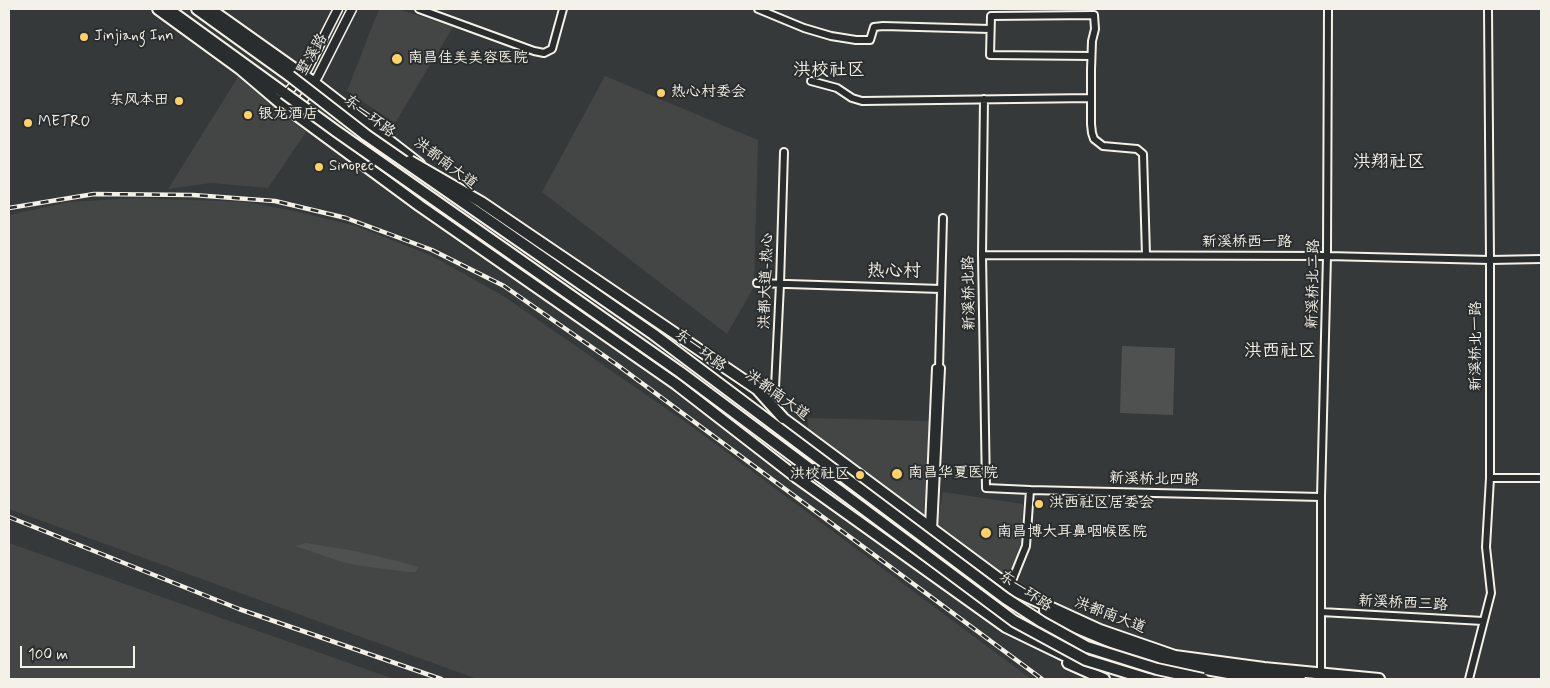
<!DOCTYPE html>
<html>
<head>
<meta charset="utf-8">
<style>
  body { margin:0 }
  #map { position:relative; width:1550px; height:688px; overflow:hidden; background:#363939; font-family:Mynerve,sans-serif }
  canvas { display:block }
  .frame { position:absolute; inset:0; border:10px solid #f4f1e8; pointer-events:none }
  .scale { position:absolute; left:20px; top:646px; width:115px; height:22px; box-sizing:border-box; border:2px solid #f4f1e8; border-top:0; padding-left:6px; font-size:15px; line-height:18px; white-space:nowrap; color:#f4f1e8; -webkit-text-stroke:4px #2a2d2e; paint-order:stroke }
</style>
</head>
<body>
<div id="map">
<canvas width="1550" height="688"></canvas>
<div class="frame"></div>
<div class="scale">100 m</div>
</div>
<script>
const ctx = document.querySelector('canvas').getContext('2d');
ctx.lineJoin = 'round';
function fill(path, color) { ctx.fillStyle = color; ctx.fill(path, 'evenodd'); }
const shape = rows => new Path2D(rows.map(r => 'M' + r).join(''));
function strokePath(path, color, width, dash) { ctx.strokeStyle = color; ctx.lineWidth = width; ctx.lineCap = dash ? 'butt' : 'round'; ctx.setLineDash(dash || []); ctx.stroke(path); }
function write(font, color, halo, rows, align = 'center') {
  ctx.font = font + ' Mynerve,"LXGW WenKai TC",sans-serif'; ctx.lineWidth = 4; ctx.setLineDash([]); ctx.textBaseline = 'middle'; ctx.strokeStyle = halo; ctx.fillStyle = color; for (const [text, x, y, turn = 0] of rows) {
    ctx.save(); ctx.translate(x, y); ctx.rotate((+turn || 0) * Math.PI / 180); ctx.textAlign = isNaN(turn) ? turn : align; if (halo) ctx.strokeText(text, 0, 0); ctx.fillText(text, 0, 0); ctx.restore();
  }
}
fill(shape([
  [379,9,398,9,453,27,395,123,347,91],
  [605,76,758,140,754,287,727,334,542,192],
  [238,77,306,132,268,188,211,183,168,189],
  [135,198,246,202,294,211,356,226,432,256,505,297,694,428,1031,679,477,679,9,509,9,215,70,202],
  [808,418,930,421,925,518,808,429],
  [943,492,1023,504,1021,543,1009,578,994,568,937,523],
  [9,543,394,679,9,679]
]), '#434645');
fill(shape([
  [1122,346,1175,348,1173,415,1120,413],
  [306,543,355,551,405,563,418,567,416,572,408,572,362,566,342,562,295,546]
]), '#4e514f');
const minor = shape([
  [419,9,534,51,544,53,552,49,563,9],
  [758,9,804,28,831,36,856,40,870,40,874,27,883,26,990,29],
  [1091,56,990,55,991,16,1094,15,1095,29,1092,41,1091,70,1091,124,1092,133,1094,139,1103,146,1137,149,1143,154,1146,255],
  [811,81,837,88,852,98,862,101,1091,98],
  [984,99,982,255,986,488,1030,490,1321,497],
  [982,255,1327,256,1490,260,1541,259],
  [757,283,941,289],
  [939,368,943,218],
  [774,408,780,284,784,152],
  [1490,478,1541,478],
  [929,527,936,368,941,368,933,530],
  [1009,588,1026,546,1030,490],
  [1321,612,1483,621],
  [1321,679,1321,497,1327,256,1328,9],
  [1469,679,1491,593,1486,547,1490,478,1490,260,1488,9]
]);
const tertiary = shape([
  [283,98,308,68,338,9],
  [298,108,318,76,352,9]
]);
const primary = shape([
  [158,9,239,68,279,102,420,206,676,384,796,477,1006,627,1068,657,1088,663],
  [210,9,313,82,419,164],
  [502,224,607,294,784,419,1017,592,1100,630,1175,656,1264,668,1379,679],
  [1045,611,1058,620,1125,648,1172,663,1234,674,1300,679],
  [1068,663,1104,679]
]);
const trunk = shape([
  [168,9,284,93],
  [197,9,290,76]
]);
strokePath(minor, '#f4f1e8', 10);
strokePath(tertiary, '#f4f1e8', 11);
strokePath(primary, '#f4f1e8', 14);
strokePath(trunk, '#f4f1e8', 14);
strokePath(minor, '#2a2d2e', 6);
strokePath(tertiary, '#2a2d2e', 8);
strokePath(primary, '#2a2d2e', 10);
strokePath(trunk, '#2a2d2e', 10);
const rail = shape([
  [9,208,94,194,193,195,275,201,346,218,432,250,504,286,616,364,1042,679],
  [9,517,239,609,441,679]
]);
strokePath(rail, '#f4f1e8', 4.5);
strokePath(rail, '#2a2d2e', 2.5, [8]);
const primaryBridge = shape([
  [410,161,481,202,757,389,783,418]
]);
const trunkBridge = shape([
  [290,76,366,135,653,334,1005,598,1042,622,1087,647,1157,669,1203,679],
  [284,93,336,131,680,372,1014,621,1086,660,1148,679]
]);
strokePath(primaryBridge, '#f4f1e8', 14, []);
strokePath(trunkBridge, '#f4f1e8', 14, []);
strokePath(primaryBridge, '#2a2d2e', 10);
strokePath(trunkBridge, '#2a2d2e', 10);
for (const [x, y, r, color] of [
  [84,37,5,"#ffd166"],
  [397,59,6,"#ffd166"],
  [661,93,5,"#ffd166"],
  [179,101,5,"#ffd166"],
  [248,115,5,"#ffd166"],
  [28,123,5,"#ffd166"],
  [319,167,5,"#ffd166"],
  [897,474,6,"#ffd166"],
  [860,475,5,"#ffd166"],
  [1039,504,5,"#ffd166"],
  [986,533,6,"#ffd166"]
]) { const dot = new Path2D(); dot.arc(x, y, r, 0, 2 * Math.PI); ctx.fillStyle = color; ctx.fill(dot); strokePath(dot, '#2a2d2e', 2); }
write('15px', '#f4f1e8', '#2a2d2e', [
  ["Jinjiang Inn",94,37],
  ["南昌佳美美容医院",408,59],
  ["热心村委会",671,93],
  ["东风本田",169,101,"right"],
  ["银龙酒店",258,115],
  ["METRO",38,123],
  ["Sinopec",329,167],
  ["南昌华夏医院",908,474],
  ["洪校社区",850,475,"right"],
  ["洪西社区居委会",1049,504],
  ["南昌博大耳鼻咽喉医院",997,533]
], 'left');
write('15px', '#f4f1e8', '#2a2d2e', [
  ["墅溪路",313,55,-60],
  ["东一环路",369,117,37],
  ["洪都南大道",445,164,37],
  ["新溪桥西一路",1247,243],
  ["洪都大道-热心",767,281,-88],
  ["新溪桥北二路",1314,284,-89],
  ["新溪桥北路",970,293,-91],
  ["新溪桥北一路",1477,346,-90],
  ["东一环路",700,351,37],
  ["洪都南大道",777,396,36],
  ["新溪桥北四路",1154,480,1],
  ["东一环路",1025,592,34],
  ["新溪桥西三路",1403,604,3],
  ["洪都南大道",1110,616,21]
]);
write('18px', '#f4f1e8', '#2a2d2e', [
  ["洪校社区",829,71],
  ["洪翔社区",1389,163],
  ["热心村",894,272],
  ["洪西社区",1280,352]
]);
</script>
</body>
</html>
